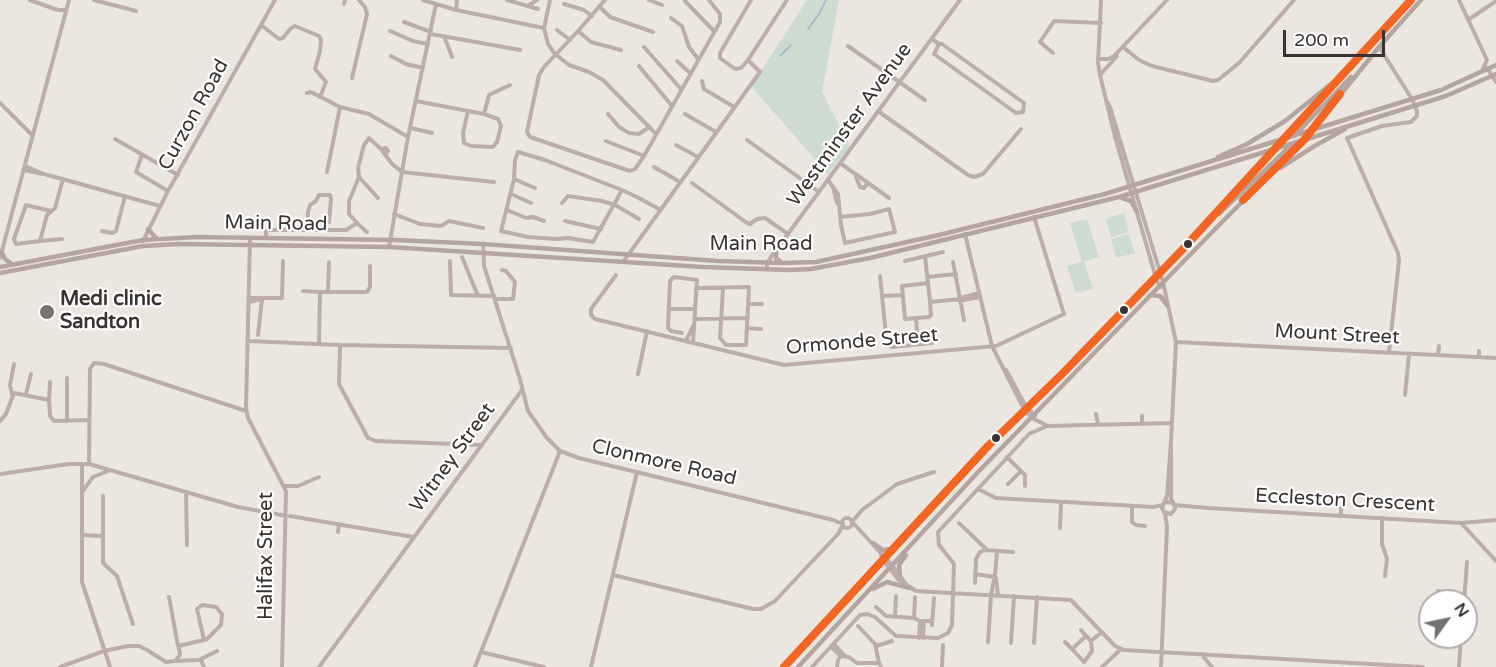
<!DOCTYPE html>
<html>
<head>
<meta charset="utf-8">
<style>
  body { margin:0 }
  #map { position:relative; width:1496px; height:667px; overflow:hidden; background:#ece6e0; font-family:"Varela Round",sans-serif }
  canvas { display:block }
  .north { position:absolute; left:1418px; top:589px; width:60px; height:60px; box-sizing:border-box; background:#fff; border:2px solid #afadac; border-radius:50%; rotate:57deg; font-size:16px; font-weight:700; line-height:24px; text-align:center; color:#383330 }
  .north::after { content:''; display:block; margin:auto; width:21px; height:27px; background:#77726e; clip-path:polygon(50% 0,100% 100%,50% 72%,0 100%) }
  .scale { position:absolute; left:1283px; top:30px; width:102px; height:27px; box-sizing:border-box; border:3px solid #383330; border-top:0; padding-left:8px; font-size:18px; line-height:21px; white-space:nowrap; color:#383330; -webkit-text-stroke:4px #fff; paint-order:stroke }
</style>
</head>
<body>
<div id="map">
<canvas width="1496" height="667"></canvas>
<div class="north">N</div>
<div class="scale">200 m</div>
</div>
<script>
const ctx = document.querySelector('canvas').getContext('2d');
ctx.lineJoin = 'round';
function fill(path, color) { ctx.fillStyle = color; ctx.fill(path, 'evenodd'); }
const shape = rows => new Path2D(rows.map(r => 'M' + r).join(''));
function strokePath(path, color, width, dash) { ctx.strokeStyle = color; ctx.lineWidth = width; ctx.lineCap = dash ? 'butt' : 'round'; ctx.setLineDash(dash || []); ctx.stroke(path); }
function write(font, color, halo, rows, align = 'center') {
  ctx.font = font + ' "Varela Round",sans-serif'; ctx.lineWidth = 4.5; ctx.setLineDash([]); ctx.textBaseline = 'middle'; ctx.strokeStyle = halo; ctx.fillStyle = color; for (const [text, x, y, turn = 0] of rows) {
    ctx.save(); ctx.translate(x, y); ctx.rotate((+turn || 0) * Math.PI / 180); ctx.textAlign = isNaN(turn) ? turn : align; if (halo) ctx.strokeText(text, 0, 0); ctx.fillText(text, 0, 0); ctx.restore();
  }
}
fill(shape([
  [807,0,839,0,822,92,850,146,828,174,751,86],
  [1124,213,1129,232,1111,237,1106,219],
  [1087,219,1099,257,1084,261,1093,289,1076,293,1067,266,1082,262,1070,223],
  [1129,234,1135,253,1116,258,1111,239]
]), '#cddcd0');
strokePath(shape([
  [808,29,819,14,826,0],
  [780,56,791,45]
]), '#99b6c8', 1.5);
strokePath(shape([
  [30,0,58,10,66,10],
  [94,0,136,11],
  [423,0,456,10,544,28],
  [507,0,538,9],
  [605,0,578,31,544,67,539,75,527,132,530,137,630,171,635,169,644,156,720,22,720,14,709,0],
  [649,0,662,5],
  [751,0,720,53,720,58,735,69,741,68,748,60,787,0],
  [1101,0,1098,63,1100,75,1115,137,1156,278,1160,287],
  [1459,0,1487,60,1482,71],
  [685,1,714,31],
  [344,4,345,0],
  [564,4,584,10,592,16],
  [528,6,537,0],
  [600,7,610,17,653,32],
  [456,10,457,0],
  [671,18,682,26,689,47,698,59],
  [1468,20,1496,1],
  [404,22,431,32],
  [261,25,279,39,283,38,291,28,295,26,319,36,321,40,320,51,315,69,326,82,320,97],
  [544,28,548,44,555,54,569,65,589,72,603,80,656,134],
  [544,28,550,0],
  [557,30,570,40],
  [390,31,413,41,428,44],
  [578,31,591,42,621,50],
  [431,34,520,50],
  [444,36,452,57],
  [932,39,939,44,942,44,1024,103,1023,112,1016,113,934,54,939,44],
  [848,46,925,100],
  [644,47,681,89],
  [1123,47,1139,60,1152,66,1213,81,1218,80,1239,63,1294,0],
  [1379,47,1412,99,1417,111,1417,116,1411,122,1382,126,1347,138,1398,253,1399,261,1389,352],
  [1053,53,1040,42,1054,21,1101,23],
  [391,56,406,64,423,68],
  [1098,59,1108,59,1114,56,1167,0],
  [677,61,690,73],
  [639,66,672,106],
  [1487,68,1496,82],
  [1100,75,1117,56],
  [352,78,367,14,365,7,359,0],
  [702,81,704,89,734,107],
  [307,93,311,92,340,107,369,114,408,137],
  [416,101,484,114,498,119,501,126,497,142,493,147,471,146,464,143,463,133,468,111],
  [1107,102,1110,107,1163,282,1176,342,1171,441,1167,496,1164,503],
  [0,103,32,135],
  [878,111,968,175,974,177,983,174,1021,129],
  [484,114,489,95,510,85],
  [608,114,619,127,629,133,639,134,648,128],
  [685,114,716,132],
  [411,128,432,133],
  [115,139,178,175],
  [747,140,819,192],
  [606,141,644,156],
  [676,145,698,157],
  [381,149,386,148,388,151,385,154],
  [142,155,136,172,168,191],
  [840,163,889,198],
  [25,166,44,174,160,206],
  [654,167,680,182],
  [24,170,43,174],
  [327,172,340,107],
  [359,177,378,198],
  [856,177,860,187,864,188,867,184],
  [514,179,535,188],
  [828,180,838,194,841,225,845,243,895,232,889,209,870,214,840,217],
  [692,183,747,223,750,224,757,219,765,218,788,234],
  [833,187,837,203],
  [622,190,593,242,568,238,557,239,528,237,501,231,514,179,515,160,518,152,545,160,622,190,637,197,659,209],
  [511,194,531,203],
  [562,203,568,196,602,201,615,205,639,219],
  [507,210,526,218,533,217,544,221],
  [51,211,26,205,14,239,16,244,40,241,47,215,54,209,55,208,63,179],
  [394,214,420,224,441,226,449,221,483,228],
  [565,221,601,229],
  [357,223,349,214,349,201,359,177,358,168,364,145,369,138,381,149,392,164,402,172,494,182],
  [308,230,346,230,357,223,367,232],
  [102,231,112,233,116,231,125,196],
  [965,234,992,346,1025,411,1034,419,1046,425],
  [266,238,266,230,308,230,308,212,310,205,316,201,319,195,330,195,331,199,329,222,308,221],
  [250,239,246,408,248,418,286,491,282,667],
  [40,241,62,239],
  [143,241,168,191,275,0],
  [483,244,484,266,520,379,528,411,547,438,560,451,579,458,833,520,843,524],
  [389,247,408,137,436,4],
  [925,256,928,283,930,302,931,315,929,317,905,319,902,286,928,283],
  [462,257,478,296],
  [0,258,69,0],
  [450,261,451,295,494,296],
  [905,261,943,252],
  [623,262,760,72,748,60],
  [953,262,964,320],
  [767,269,767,263,771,257,960,0],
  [616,275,591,309,591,315,595,319,784,365,996,346,1064,314,1034,217],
  [880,276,887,345,892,347,932,343],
  [927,277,956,274],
  [696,288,749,287,746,345,726,345,720,338,723,288],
  [303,291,320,292,319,344],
  [320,292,367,292,370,287,370,266],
  [328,292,329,262],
  [882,296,902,295],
  [249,298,282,298,283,261],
  [961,298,979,293],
  [495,299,513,299,515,282,506,271,502,270],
  [249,302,261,299],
  [930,302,961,299,964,300,980,297],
  [749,304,762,304],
  [669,309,695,309],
  [695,319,748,318],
  [916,319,918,344],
  [747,328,761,329],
  [682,333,671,331,668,328,670,281,674,277,697,280,693,343],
  [258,335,262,299],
  [248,341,340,345,511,348],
  [686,341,693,326],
  [1176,342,1496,358],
  [340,345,339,384,368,438,376,441,480,445],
  [1438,355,1439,346],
  [1479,357,1479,351],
  [1006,370,1024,403,1035,416],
  [638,374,647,331],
  [26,394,31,374],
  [12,395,10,385,14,364],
  [1405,395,1409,354],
  [49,400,50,416,54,421,89,420],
  [1096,414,1098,424],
  [1142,416,1142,423],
  [0,421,6,414,14,393,49,400,50,382],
  [67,421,67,378],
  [1171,445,1171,498,1175,507,1175,509,1171,514,1164,512,1162,508,1164,503,1168,502,1173,503],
  [1007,457,1025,475,1025,486],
  [82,464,82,582,110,667],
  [89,464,90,369,94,363,104,364,246,411],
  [0,474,69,464,89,464,238,507,286,516],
  [1008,484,1021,471],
  [284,486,298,486,319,477],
  [978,489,996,498,1153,507,1163,505],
  [82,492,93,477,108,471],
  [186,493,187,545],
  [103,496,103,563,117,576,133,624],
  [1174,505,1208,508,1461,523,1496,520],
  [1132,506,1132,522,1136,525,1145,526],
  [290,516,413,537],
  [1341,516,1341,508],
  '842 523a5 5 0 1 1 10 0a5 5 0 1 1-10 0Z',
  [1382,518,1382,544,1387,559,1385,576],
  [852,522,862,510,897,484,934,472],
  [853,523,892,565,905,583],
  [959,523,987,550],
  [1461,523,1496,561],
  [1060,528,1061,503],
  [338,532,339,525],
  [82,535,103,536],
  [881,555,883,560,898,579,916,591,1071,600,1115,646,1124,650,1423,667],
  [975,574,995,577],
  [613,575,753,609,761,609,775,601,838,534,843,525],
  [996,578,998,595],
  [975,583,976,559,980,552,984,550,1013,552],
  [1438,591,1464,597],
  [169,597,178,646],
  [1464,601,1467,562],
  [876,607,886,616,914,618,920,621,932,621],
  [895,617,896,596],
  [914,618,915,597],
  [932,625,934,598],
  [858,626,875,644,879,663],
  [1081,630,1086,636],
  [919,638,920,621],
  [923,638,924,621],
  [1091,641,1086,636,1072,649,1084,662,1092,651,1091,641,1102,632],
  [988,642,991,595,995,575,997,551],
  [1065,642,1072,649],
  [1011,643,1014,596],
  [1034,643,1037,597],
  [834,644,845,656],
  [876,646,892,641],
  [831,647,841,656,849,657,857,663,879,663,881,667],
  [481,652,544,667],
  [1201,654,1212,667],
  [201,660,204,667],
  [175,661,199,660,217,651],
  [60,667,104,651,128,646,139,646,147,650,166,662,175,661,180,655,180,653,178,645,178,646,204,640,207,639,221,625,222,614,216,607,202,605,197,609,204,640],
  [319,667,522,390],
  [475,667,560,451],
  [591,667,637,472],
  [812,667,860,615,867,614,875,617,896,636,938,638,948,633,952,625,954,564,939,545,938,532,1029,434,1047,426,1172,423],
  [837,667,838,660,842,654],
  [942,667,943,645],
  [1102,667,1121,649],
  [1161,667,1167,527,1165,513],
  [1459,667,1461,637]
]), '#bcadaa', 4);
strokePath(shape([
  [1312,130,1379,47,1421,0],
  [1294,136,1351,77],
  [1283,139,1411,0],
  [1218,157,1247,144,1285,121,1331,84],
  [1280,168,1313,147,1345,129],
  [1122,198,1131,201,1137,212],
  [1219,214,1291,145],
  [148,229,156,238],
  [776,250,776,258,782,263],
  [2,253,5,259,12,264],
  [0,267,143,240,197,237,395,240,483,244,718,261,782,263,816,262,939,235,1105,194,1441,90,1496,65],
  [0,273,143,246,178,244,389,247,703,267,789,270,811,269,870,258,1119,197,1446,96,1496,74],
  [1150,295,1160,296,1167,305],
  [873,543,883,550,891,549],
  [900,575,899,565,906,555],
  [873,589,887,582,910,588],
  [784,667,988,446,1049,388,1160,274,1273,150],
  [798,667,980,470,1223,221,1303,141]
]), '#b5a5a1', 4.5);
strokePath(shape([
  [1243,200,1304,140,1340,94],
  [784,667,988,446,1064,372,1182,250,1411,0]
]), '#f26522', 8);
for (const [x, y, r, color] of [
  [1188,244,5,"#383330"],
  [1124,310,5,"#383330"],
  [47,312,8,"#77726e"],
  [996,438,5,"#383330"]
]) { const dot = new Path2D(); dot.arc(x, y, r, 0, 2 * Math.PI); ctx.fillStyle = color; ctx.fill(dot); strokePath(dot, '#fff', 2); }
write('20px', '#383330', '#fff', [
  ["Curzon Road",194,115,-61],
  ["Westminster Avenue",850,125,-54],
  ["Main Road",276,224,1],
  ["Main Road",761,245],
  ["Mount Street",1337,335,3],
  ["Ormonde Street",862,342,-5],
  ["Witney Street",453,458,-54],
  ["Clonmore Road",664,463,13],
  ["Eccleston Crescent",1345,501,3],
  ["Halifax Street",267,556,-90]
]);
write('bold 20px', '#383330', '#fff', [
  ["Medi clinic",60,300],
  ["Sandton",60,323]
], 'left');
</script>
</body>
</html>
